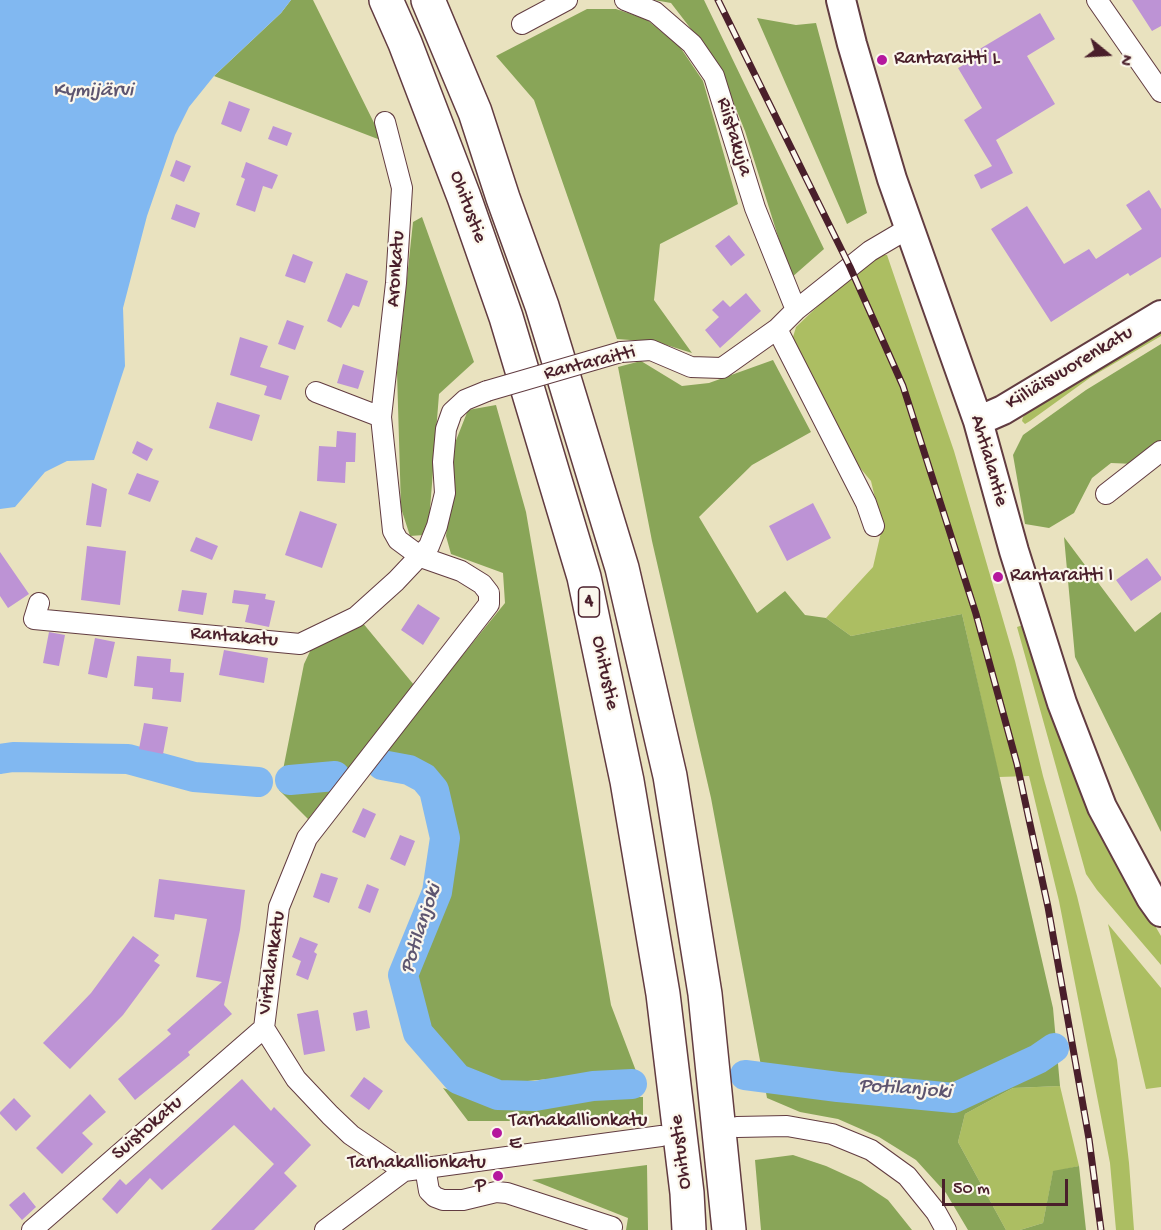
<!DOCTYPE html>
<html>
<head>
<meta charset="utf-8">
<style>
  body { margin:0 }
  #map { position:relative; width:1161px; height:1230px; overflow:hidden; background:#e9e2bf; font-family:"Gochi Hand",sans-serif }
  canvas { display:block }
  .north { position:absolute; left:1077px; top:24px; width:60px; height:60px; -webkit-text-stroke:4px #fbf7ec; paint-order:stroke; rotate:108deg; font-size:16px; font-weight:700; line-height:24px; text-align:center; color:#4a1f2b }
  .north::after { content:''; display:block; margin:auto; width:21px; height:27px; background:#4a1f2b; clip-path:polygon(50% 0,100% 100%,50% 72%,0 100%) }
  .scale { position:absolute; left:942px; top:1179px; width:126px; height:27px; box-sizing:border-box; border:3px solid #4a1f2b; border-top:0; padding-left:8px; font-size:18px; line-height:21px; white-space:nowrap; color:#4a1f2b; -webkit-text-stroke:4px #fbf7ec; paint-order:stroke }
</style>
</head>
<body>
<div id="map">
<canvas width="1161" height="1230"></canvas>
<div class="north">N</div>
<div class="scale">50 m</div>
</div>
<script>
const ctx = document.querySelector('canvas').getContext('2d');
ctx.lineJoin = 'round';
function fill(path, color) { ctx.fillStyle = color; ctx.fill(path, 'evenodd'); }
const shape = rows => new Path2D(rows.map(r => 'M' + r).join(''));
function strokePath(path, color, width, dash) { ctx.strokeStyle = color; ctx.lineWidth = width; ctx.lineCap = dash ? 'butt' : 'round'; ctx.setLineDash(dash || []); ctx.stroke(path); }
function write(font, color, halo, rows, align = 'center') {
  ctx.font = font + ' "Gochi Hand",sans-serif'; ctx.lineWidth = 4.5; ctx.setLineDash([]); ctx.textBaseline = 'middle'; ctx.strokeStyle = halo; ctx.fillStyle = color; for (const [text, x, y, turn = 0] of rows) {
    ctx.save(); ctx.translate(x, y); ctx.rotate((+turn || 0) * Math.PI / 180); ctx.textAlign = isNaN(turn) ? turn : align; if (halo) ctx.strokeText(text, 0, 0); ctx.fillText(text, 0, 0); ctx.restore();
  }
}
fill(shape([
  [878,255,887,255,954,451,1015,661,1043,776,1077,896,1117,1060,1129,1163,1134,1230,1116,1230,1110,1163,1059,901,1029,776,999,777,962,614,851,636,826,618,873,567,882,528,871,481,851,457,790,347,796,327,837,288],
  [1161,323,1161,336,1091,377,1030,421,1025,424,1022,421,1023,417,1038,401],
  [1026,624,1102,835,1161,936,1161,965,1097,890,1086,874,1017,627],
  [1108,924,1161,988,1161,1087,1146,1089],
  [1060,1086,1079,1166,1053,1172,1043,1223,1020,1230,1006,1230,958,1142,965,1114,1013,1088]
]), '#acbe62');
fill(shape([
  [291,0,313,0,383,141,214,76,281,13],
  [654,0,704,0,824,249,791,278,745,131,718,64,671,3],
  [587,9,616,9,646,19,680,47,703,81,738,204,660,244,654,300,692,353,657,342,617,339,534,100,496,56],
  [757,18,796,25,816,23,867,213,847,224],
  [422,217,474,362,439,394,429,522,424,535,410,536,401,508,397,372,413,222],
  [1161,344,1161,444,1135,464,1111,463,1092,478,1074,513,1049,528,1025,524,1013,455,1023,435,1086,390],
  [773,360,811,432,752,465,699,517,757,613,785,591,805,615,826,618,851,636,962,614,1053,1008,1060,1086,1013,1088,965,1114,958,1142,1006,1230,968,1230,946,1193,916,1160,879,1137,838,1119,800,1112,767,1098,711,798,652,541,618,367,641,361,682,386,709,383],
  [496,405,526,512,611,1005,636,1071,495,1084,463,1068,431,1029,416,971,451,893,453,835,432,767,380,757,505,603,503,573,451,554,446,536,455,443,468,410],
  [1064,537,1135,632,1161,612,1161,832,1075,657],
  [362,622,414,685,308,819,279,790,304,664,313,645],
  [443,1088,510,1108,595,1098,643,1097,643,1121,468,1121],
  [793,1155,826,1166,861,1182,888,1200,912,1230,761,1230,755,1160],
  [647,1165,648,1230,626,1230,628,1218,532,1180],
  [1079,1166,1086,1230,1020,1230,1043,1223,1053,1171]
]), '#89a558');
fill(shape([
  [0,0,291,0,281,13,214,76,189,107,175,135,147,216,123,308,125,366,94,460,67,461,45,472,15,507,0,509]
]), '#81b8f1');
strokePath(shape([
  [0,759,13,757,128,759,194,777,258,782],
  [382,765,409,770,424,778,434,790,445,838,437,892,403,975,418,1033,458,1079,498,1095,535,1096,593,1086,632,1084],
  [290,780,335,776],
  [745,1075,838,1087,954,1098,1038,1059,1054,1048]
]), '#81b8f1', 30);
fill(shape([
  [1132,0,1161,0,1161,26,1152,31],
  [1040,13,1055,39,1027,56,1055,104,996,140,1013,173,981,189,974,175,992,166,964,120,982,108,958,68,981,55,978,50],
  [229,101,250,109,241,132,221,124],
  [273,126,292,133,287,146,268,139],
  [176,160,191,166,184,182,170,176],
  [246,162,278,175,272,189,263,186,255,212,236,205,245,179,241,177],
  [1149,190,1161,209,1161,257,1130,276,1128,273,1051,322,991,229,1027,206,1064,264,1089,249,1096,259,1142,229,1126,205],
  [176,204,200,213,195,228,171,219],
  [729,235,745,255,731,266,715,246],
  [293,254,313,262,305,283,285,276],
  [346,273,368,281,359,307,353,305,341,328,327,321],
  [746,293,761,311,720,348,705,330,719,317,712,310,723,300,730,307],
  [287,320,304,326,295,350,278,344],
  [240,337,268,346,260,367,289,376,281,400,264,395,267,386,230,375],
  [343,364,364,371,358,389,337,383],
  [217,402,260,415,252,441,209,428],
  [337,431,356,433,355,462,346,462,345,483,317,481,319,446,336,447],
  [137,441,153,449,147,461,132,453],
  [137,473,159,481,150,502,128,494],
  [92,483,107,489,101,527,86,525],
  [813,503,831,538,787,561,769,526],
  [300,511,337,524,322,568,285,555],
  [196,537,218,546,212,560,190,551],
  [87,546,126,551,120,605,81,600],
  [0,552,29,594,8,608,0,596],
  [1147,558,1161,577,1161,580,1131,601,1116,580],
  [182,590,207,593,203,615,178,611],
  [234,590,266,594,265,599,275,601,269,627,245,622,249,605,232,603],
  [418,604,440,618,423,645,401,630],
  [49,632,65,635,59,666,43,663],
  [95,638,115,642,107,678,88,674],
  [224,650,268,658,264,683,219,675],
  [137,656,171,659,170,672,184,673,181,702,152,699,153,688,134,686],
  [144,723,168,727,163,754,139,749],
  [363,808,376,814,365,838,352,832],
  [400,835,415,841,405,866,390,859],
  [321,873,338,878,329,903,313,897],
  [159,879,245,890,240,930,224,1005,232,1014,188,1052,190,1055,135,1100,118,1079,171,1034,167,1030,222,982,196,977,207,919,175,914,174,920,154,917],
  [367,884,379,889,370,913,358,908],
  [133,936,159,955,154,961,160,965,123,1015,70,1069,43,1043,91,993],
  [300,937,318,944,314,952,317,954,308,980,296,975,301,961,292,957],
  [318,1010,325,1051,304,1055,297,1014],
  [367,1010,370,1028,356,1031,353,1013],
  [364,1077,383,1091,369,1110,350,1096],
  [242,1079,271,1111,274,1107,311,1145,284,1173,297,1186,254,1230,211,1230,274,1164,234,1125,162,1190,150,1178,117,1214,102,1199,120,1179,126,1185],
  [90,1094,106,1112,82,1133,93,1144,62,1174,36,1148],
  [14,1098,31,1116,16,1131,0,1114,0,1112],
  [24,1192,36,1207,22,1220,9,1205]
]), '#bd93d5');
const street = shape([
  [625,0,655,12,692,44,714,76,755,208,796,310],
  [1097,0,1161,92],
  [522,24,567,0],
  [385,122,402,188,396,283,381,417,393,531,398,540,421,557,461,571,482,584,489,593,489,604,307,838,279,907,264,1028,296,1079,330,1115,351,1135,404,1171],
  [777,329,866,503,874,526],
  [621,352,651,350,691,367,722,368,777,329,796,310,870,251,909,228],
  [316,392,381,417],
  [1106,494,1161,451],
  [39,603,34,619,300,644,356,617,396,581,429,546,437,526,445,493,443,462,446,429,452,412,465,400,487,391],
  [737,1127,787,1126,832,1134,871,1150,907,1176,936,1212,946,1230],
  [425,1167,429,1191,435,1197,443,1200,463,1200,496,1192,507,1193,612,1227],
  [32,1230,264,1028],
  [325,1230,404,1171,661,1136]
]);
const secondary = shape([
  [841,0,852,44,892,179,978,421,1014,551,1062,703,1102,807,1151,898,1161,912],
  [978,421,1003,410,1161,315]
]);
const highway = shape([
  [386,0,405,43,464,197,506,317,584,577,627,781,663,994,687,1193,689,1230],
  [428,0,475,112,503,198,542,306,622,568,670,776,705,994,729,1230]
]);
strokePath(street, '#623c41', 22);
strokePath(secondary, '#623c41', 32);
strokePath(highway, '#623c41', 36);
strokePath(street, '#fff', 20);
strokePath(secondary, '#fff', 28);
strokePath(highway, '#fff', 33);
const rail = shape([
  [718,0,850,267,903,386,976,614,1017,764,1048,907,1089,1139,1101,1230]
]);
strokePath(rail, '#4a1f2b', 7);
strokePath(rail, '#fbf7ec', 4.5, [14]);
const streetBridge = shape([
  [487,391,621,352]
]);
strokePath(streetBridge, '#623c41', 22, []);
strokePath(streetBridge, '#fff', 20);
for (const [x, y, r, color] of [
  [882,60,6,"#b5179e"],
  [998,577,6,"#b5179e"],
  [497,1133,6,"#b5179e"],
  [498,1176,6,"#b5179e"]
]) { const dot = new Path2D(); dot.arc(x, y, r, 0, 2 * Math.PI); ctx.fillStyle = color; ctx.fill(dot); strokePath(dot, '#fbf7ec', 2); }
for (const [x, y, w] of [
  [589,602,21]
]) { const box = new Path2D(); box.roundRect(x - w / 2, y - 15, w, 30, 4.5); ctx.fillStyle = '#fbf7ec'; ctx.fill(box); strokePath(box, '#4a1f2b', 1.5); }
write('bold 18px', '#4a1f2b', null, [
  ["4",589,602]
]);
write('20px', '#4a1f2b', '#fbf7ec', [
  ["Rantaraitti L",894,60],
  ["Rantaraitti I",1010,577],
  ["Tarhakallionkatu",509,1122],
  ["E",509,1145],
  ["Tarhakallionkatu",486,1164,"right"],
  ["P",486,1187,"right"]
], 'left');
write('20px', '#4a1f2b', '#fbf7ec', [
  ["Riistakuja",733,137,73],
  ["Ohitustie",467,207,70],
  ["Aronkatu",397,269,-86],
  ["Rantaraitti",590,364,-14],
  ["Kiiliäisvuorenkatu",1070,369,-31],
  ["Ahtialantie",988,461,74],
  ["Rantakatu",234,638,5],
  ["Ohitustie",604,673,78],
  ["Virtalankatu",273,963,-82],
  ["Suistokatu",148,1129,-41],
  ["Ohitustie",682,1152,-97]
]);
write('italic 21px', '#5d5570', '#fbf7ec', [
  ["Kymijärvi",93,92],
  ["Potilanjoki",422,929,-72],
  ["Potilanjoki",905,1090,4]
]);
</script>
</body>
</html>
